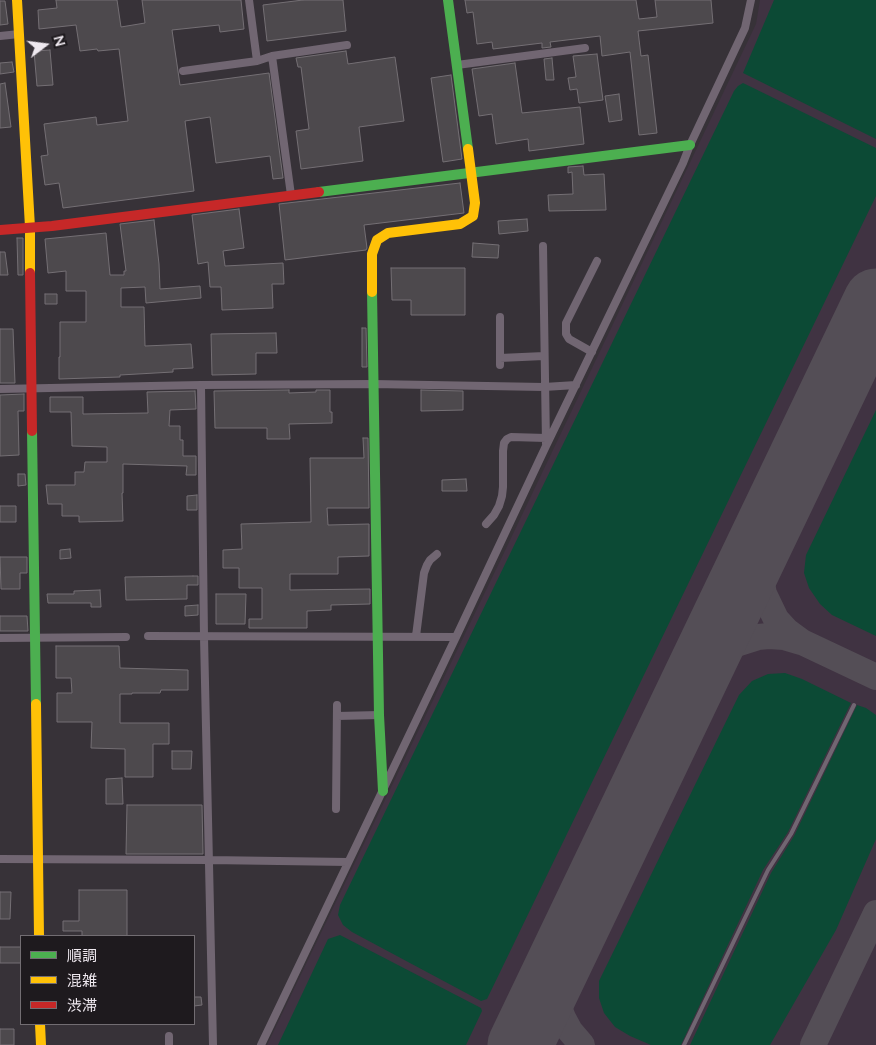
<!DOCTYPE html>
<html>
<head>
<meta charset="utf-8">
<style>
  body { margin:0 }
  #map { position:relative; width:876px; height:1045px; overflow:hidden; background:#373238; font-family:Lato,"Noto Sans JP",sans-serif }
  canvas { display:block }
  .legend { position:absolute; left:20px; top:935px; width:175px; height:90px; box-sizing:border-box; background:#1e1a1e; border:1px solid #726d72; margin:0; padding:6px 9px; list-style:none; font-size:15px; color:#efe9f0 }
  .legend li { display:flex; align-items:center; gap:10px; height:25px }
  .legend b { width:25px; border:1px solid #726d72 }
  .north { position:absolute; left:20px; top:20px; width:50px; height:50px; -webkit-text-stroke:4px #1e1a1e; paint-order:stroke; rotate:75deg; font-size:14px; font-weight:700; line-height:20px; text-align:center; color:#efe9f0 }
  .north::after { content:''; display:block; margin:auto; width:18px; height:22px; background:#efe9f0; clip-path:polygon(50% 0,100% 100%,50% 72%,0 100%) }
</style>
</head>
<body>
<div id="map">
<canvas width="876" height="1045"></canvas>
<ul class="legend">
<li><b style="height:6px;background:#4caf50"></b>順調</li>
<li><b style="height:6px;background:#ffc107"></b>混雑</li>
<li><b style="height:6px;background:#c62828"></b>渋滞</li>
</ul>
<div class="north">N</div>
</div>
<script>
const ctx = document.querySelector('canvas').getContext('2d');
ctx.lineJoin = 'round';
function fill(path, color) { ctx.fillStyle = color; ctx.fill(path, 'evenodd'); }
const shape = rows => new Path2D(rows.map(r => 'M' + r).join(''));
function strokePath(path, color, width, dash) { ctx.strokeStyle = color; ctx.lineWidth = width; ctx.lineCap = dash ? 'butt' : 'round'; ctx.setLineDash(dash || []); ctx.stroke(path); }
fill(shape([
  [760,0,876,0,876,1045,267,1045,502,557,756,24]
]), '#403342');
fill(shape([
  [774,0,876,0,876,139,743,73],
  [743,83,876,148,876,196,487,999,481,1001,352,932,343,925,338,915,340,905,734,91,738,86],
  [876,410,876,636,832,615,820,604,809,588,804,573,806,555],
  [785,673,802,679,851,703,788,832,763,870,681,1045,651,1045,630,1036,615,1027,604,1013,599,998,599,981,739,695,752,681,768,674],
  [857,705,866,708,876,715,876,839,836,930,770,1045,690,1045,771,873,794,836],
  [340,935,481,1008,482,1011,466,1045,278,1045,328,939]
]), '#0c4a35');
strokePath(shape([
  [766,532,760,555,760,574,764,594,776,619,787,631,802,642,876,677],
  [694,683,704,669,718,655,731,646,739,643,758,637,769,636,784,637,801,642],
  [556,968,555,992,558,1005,563,1018,570,1031,582,1045],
  [813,1045,876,913]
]), '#544e56', 26);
strokePath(shape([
  [520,1045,876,301]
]), '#544e56', 65);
const building = shape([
  [56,0,117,0,121,27,145,23,142,0,241,0,244,29,220,32,219,25,172,30,180,85,269,73,283,178,273,179,270,156,216,163,210,117,185,121,194,191,63,208,59,183,45,185,41,156,48,155,44,124,96,117,97,125,128,121,119,49,98,51,97,49,80,51,76,25,39,29,38,10,57,8,56,0],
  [303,0,343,0,346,31,267,41,263,5,303,0],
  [465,0,636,0,639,19,657,17,655,0,711,0,713,23,638,31,641,56,648,55,657,133,639,135,630,52,602,56,600,36,550,42,551,47,542,48,542,43,493,49,492,42,477,44,473,12,467,13,465,0],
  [0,1,5,1,8,24,0,25,0,1],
  [50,50,53,85,37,86,34,51,50,50],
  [346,51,348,64,395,57,404,121,359,127,363,161,301,169,296,131,309,129,301,67,298,67,296,58,346,51],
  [597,54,603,100,579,103,577,89,570,90,568,78,576,77,573,56,597,54],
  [552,58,554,80,546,80,544,59,552,58],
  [12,62,14,72,0,74,0,63,12,62],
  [515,63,522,113,580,107,584,144,529,151,528,139,496,144,492,114,479,116,472,69,515,63],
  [451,75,462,159,443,162,431,78,451,75],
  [5,83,11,127,0,128,0,84,5,83],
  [619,94,622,120,609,122,605,96,619,94],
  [583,166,584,175,604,174,606,210,549,211,548,195,573,194,572,172,568,173,568,167,583,166],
  [460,183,464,213,364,225,367,248,366,250,285,260,279,204,460,183],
  [239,209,244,248,223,251,225,266,283,263,284,284,272,284,273,308,222,310,221,287,210,287,208,262,198,264,192,215,239,209],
  [527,219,528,231,499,234,498,221,527,219],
  [154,220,159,264,160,289,200,286,201,298,146,303,145,287,121,288,121,307,144,307,145,346,191,344,193,368,173,369,173,372,120,375,120,377,59,379,59,357,60,357,60,322,86,322,86,291,66,291,66,271,48,273,45,239,106,233,110,275,124,275,124,271,126,271,120,224,154,220],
  [17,238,23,238,23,275,18,275,17,238],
  [473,243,499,245,498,258,472,257,473,243],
  [0,252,5,252,8,275,0,275,0,252],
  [391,268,465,268,465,315,411,315,411,300,392,300,391,268],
  [45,294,57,294,57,304,45,304,45,294],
  [362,328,366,328,367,367,362,367,362,328],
  [0,329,13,329,15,383,0,383,0,329],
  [276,333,277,353,256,353,256,374,212,375,211,334,276,333],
  [289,390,289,393,316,392,316,390,330,390,330,412,332,412,332,423,289,424,290,439,267,439,267,428,215,428,214,391,289,390],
  [421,390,463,391,463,410,421,411,421,390],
  [195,391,196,409,170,410,169,426,180,426,180,440,183,440,183,456,196,456,196,475,186,475,187,466,123,464,123,493,122,493,123,521,79,522,79,516,62,516,62,504,48,504,46,485,75,485,75,472,84,472,85,462,107,462,107,447,72,446,71,412,50,412,50,397,83,397,83,414,148,413,147,392,195,391],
  [24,394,24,411,18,411,19,455,0,456,0,395,24,394],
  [363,438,368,438,369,508,327,508,328,525,369,524,369,556,338,557,338,574,290,574,290,590,370,589,370,604,331,605,331,610,307,611,307,628,249,628,249,619,262,619,262,588,239,588,239,568,223,568,223,550,242,549,241,524,311,522,310,458,364,458,363,438],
  [18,474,25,474,26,485,18,486,18,474],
  [466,479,467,491,442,491,442,480,466,479],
  [197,495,197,510,187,510,187,496,197,495],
  [0,506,16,506,16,522,0,522,0,506],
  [70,549,71,558,60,559,60,550,70,549],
  [0,557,27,557,27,573,20,573,20,589,1,589,0,557],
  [193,576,198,576,198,585,187,585,187,599,126,600,125,577,193,576],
  [100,590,101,607,91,607,91,603,48,603,47,594,74,594,74,591,100,590],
  [216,594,246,594,245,624,216,624,216,594],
  [198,605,198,615,185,616,185,606,198,605],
  [0,616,27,616,28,631,0,631,0,616],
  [56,646,119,646,120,668,188,670,188,690,161,690,160,693,132,693,132,694,120,694,120,723,169,723,169,744,153,744,153,777,125,777,125,749,91,748,92,722,57,722,57,693,72,693,71,678,56,678,56,646],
  [172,751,192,751,191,769,172,769,172,751],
  [122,778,123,804,106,804,106,779,122,778],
  [127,805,202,805,203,854,126,854,127,805],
  [79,890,127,890,127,936,82,936,82,931,63,931,63,921,79,921,79,890],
  [0,892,11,892,10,919,0,919,0,892],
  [0,947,21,947,21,963,0,963,0,947],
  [194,997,201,997,202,1005,194,1006,194,997],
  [0,1029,14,1029,14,1045,0,1045,0,1029]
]);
fill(building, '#4d494d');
strokePath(building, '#746f74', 1);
strokePath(shape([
  [684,1045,768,870,791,834,854,705]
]), '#716672', 4);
strokePath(shape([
  [249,0,257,61],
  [0,36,19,34],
  [272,56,291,195],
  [457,65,585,48],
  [183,71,257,61,272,56,347,45],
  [543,246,546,444],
  [500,317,500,365],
  [592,352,569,339,566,334,566,323,597,261],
  [500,358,544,356],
  [201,385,204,637,213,1045],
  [0,389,201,385,373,384,544,387,576,385],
  [486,524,494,515,499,506,502,496,503,487,503,451,504,443,507,439,511,437,546,438],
  [148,636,456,637],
  [416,636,424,573,427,565,430,560,437,554],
  [0,638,126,637],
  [337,716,379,715],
  [336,809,337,705],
  [0,859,209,860,348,862],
  [169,1036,169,1045],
  [261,1045,456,637,546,446,683,163,690,145,745,28,751,0]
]), '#716672', 8);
strokePath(shape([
  [448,0,468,149],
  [319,192,690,145],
  [372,292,379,715,383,791],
  [32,431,36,704]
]), '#4caf50', 10);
strokePath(shape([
  [17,0,30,227,30,273],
  [372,292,372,254,377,240,388,233,460,224,473,216,475,203,468,149],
  [36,704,39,936],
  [40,1024,41,1045]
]), '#ffc107', 10);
strokePath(shape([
  [0,230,52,226,319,192],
  [30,273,32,431]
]), '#c62828', 10);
</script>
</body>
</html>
